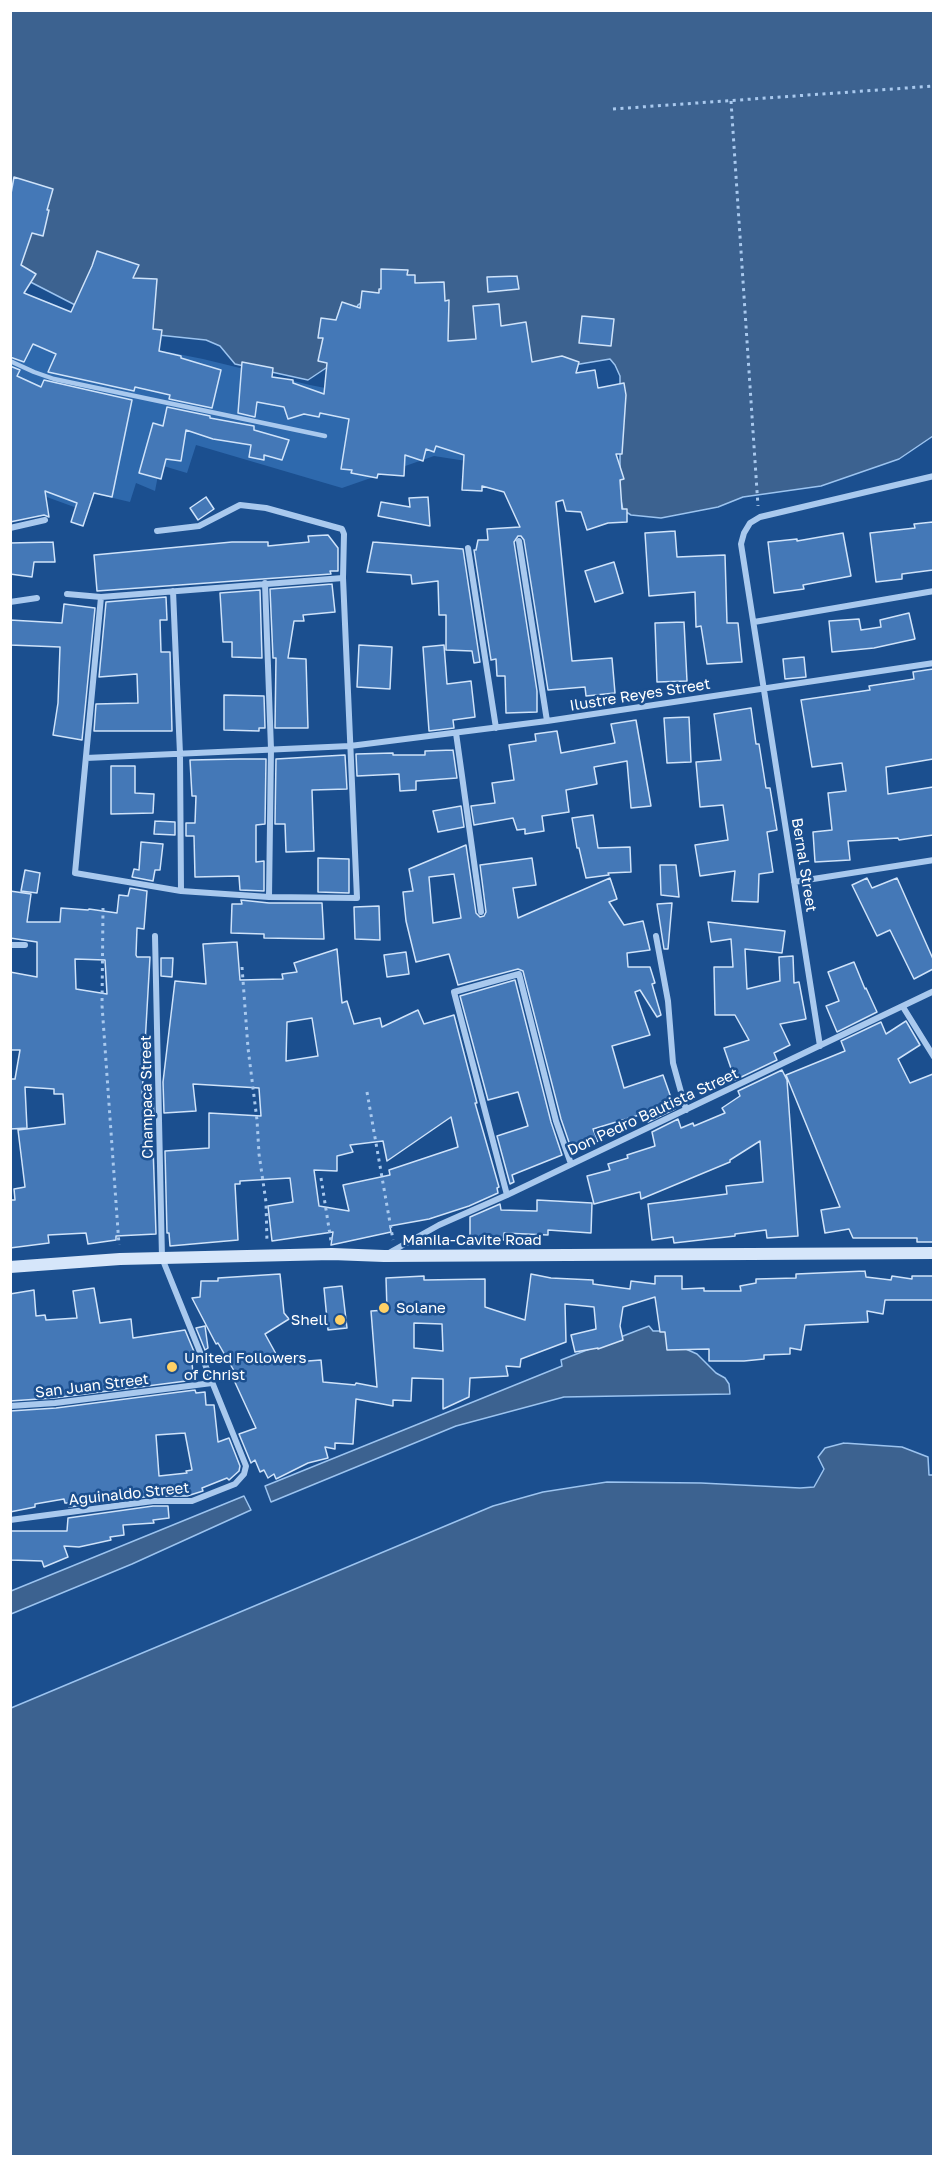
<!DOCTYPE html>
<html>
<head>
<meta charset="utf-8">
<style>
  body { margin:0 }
  #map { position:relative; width:944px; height:2167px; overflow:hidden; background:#1b4f8f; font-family:"Golos Text",sans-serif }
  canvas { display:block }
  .frame { position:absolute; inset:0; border:12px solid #fff; pointer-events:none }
</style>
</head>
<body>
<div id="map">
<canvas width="944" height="2167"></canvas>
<div class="frame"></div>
</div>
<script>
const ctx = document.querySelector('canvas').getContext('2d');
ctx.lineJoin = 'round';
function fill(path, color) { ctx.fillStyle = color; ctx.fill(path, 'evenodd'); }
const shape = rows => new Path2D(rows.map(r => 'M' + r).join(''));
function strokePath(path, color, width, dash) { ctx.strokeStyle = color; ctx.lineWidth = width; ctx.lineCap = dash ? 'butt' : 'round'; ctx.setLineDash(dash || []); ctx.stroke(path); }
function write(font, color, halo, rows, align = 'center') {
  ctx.font = font + ' "Golos Text",sans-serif'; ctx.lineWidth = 5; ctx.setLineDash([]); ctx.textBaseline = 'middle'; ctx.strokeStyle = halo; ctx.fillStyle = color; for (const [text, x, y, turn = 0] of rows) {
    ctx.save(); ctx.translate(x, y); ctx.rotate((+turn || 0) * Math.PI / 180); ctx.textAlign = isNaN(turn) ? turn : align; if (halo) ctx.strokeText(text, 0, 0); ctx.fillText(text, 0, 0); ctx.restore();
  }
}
fill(shape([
  [10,310,57,330,203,359,310,385,488,420,511,468,434,456,342,488,196,445,187,473,160,465,155,491,136,483,130,502,92,493,88,512,11,484]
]), '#2e69ad');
const water = shape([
  [10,11,933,11,933,436,899,459,821,486,743,497,718,507,661,518,631,515,623,510,620,496,620,376,615,365,610,359,568,366,475,356,369,298,358,305,351,317,338,360,308,380,235,364,220,346,206,340,158,335,81,308,11,272,10,11],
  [649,1326,653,1331,664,1331,671,1334,679,1346,697,1354,716,1373,725,1378,729,1384,730,1394,564,1397,456,1426,271,1502,265,1486,562,1366,561,1360,649,1326],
  [844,1443,902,1447,928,1457,929,1475,933,1475,933,2156,11,2156,11,1708,493,1506,543,1492,607,1482,701,1483,800,1488,814,1487,824,1469,818,1457,825,1448,844,1443],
  [244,1496,251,1510,132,1564,11,1614,11,1591,244,1496]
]);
fill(water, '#3c6290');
strokePath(water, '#9cc4f0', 1.5);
const building = shape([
  [14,177,53,189,47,210,49,210,43,236,32,233,21,265,36,274,24,293,71,312,92,266,97,251,139,265,133,278,157,279,153,329,162,330,159,351,181,356,181,358,221,370,212,408,169,399,170,395,135,387,134,391,48,372,56,354,33,344,24,362,10,357,10,199,14,177],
  [381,269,408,270,407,275,415,275,415,283,444,282,445,301,449,300,448,341,476,339,473,306,499,304,501,326,526,322,532,362,562,356,579,362,576,373,595,370,598,388,624,383,626,395,622,454,616,454,624,479,620,480,622,509,627,509,627,522,608,523,587,530,581,512,566,511,563,500,556,502,572,661,612,658,615,693,586,696,585,687,548,690,524,540,521,536,518,536,514,542,537,691,537,712,506,713,505,676,497,676,496,659,491,660,474,550,476,550,478,540,488,540,487,529,520,527,504,492,482,486,482,491,462,490,464,455,436,446,434,452,426,449,423,461,405,455,404,476,378,474,377,478,351,473,352,470,341,469,349,419,320,413,319,417,304,414,288,419,284,407,257,402,255,417,238,413,242,362,273,368,272,377,293,380,293,383,324,394,327,363,318,361,323,338,318,338,321,318,336,320,342,302,360,308,362,291,379,293,379,289,381,289,381,269],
  [517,276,519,289,488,292,487,277,517,276],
  [582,316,614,319,611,346,579,343,582,316],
  [10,366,20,370,17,376,41,387,44,380,132,400,112,497,94,493,83,526,71,522,77,503,45,491,49,517,44,515,10,522,10,366],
  [167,407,210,416,210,418,254,426,254,430,289,440,282,460,264,455,264,460,249,457,251,445,213,439,186,430,181,461,166,459,161,479,139,473,153,423,163,426,167,407],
  [206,497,214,509,198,520,190,508,206,497],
  [428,497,430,526,378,516,381,502,410,507,409,498,428,497],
  [933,522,933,570,902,574,902,579,876,582,870,533,915,528,914,524,933,522],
  [675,531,677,557,725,555,727,623,738,623,742,662,707,664,701,626,696,627,695,592,649,596,645,533,675,531],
  [843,533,851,576,803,585,804,589,774,593,768,542,797,539,797,541,843,533],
  [328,535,338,548,338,571,330,571,331,574,97,591,94,555,232,542,268,542,268,546,309,542,308,536,328,535],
  [53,542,55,562,34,562,32,577,10,574,10,543,53,542],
  [373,542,463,549,480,662,474,663,472,651,446,650,446,615,439,615,438,581,412,584,411,575,367,572,373,542],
  [614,562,623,593,595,602,585,571,614,562],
  [332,584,335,612,303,615,304,621,294,621,288,658,306,659,308,728,275,728,276,658,273,658,270,589,332,584],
  [260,590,262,658,232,657,232,642,223,642,220,593,260,590],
  [166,597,167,620,160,620,161,652,170,652,172,731,94,731,96,704,138,703,137,674,99,677,106,602,166,597],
  [64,604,95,608,82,740,53,735,58,703,60,647,10,645,10,620,62,623,64,604],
  [909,613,915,639,874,648,832,652,829,621,859,619,861,630,881,627,880,620,909,613],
  [684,622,687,681,657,682,655,623,684,622],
  [359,645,392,647,390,689,357,687,359,645],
  [444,645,447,684,471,681,475,717,453,720,454,728,429,731,423,647,444,645],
  [804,657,806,677,785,679,783,659,804,657],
  [933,669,933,759,886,767,888,794,933,787,933,835,899,840,898,838,848,841,850,860,815,862,813,832,832,830,828,793,846,791,842,763,812,767,801,700,870,690,869,686,914,679,913,672,933,669],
  [224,695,264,696,265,728,259,728,259,731,224,730,224,695],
  [751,708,756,744,759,744,766,788,770,788,777,830,767,832,773,872,759,874,758,902,732,901,735,871,700,876,695,845,728,840,723,805,700,807,696,762,721,760,714,714,751,708],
  [689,717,691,762,667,763,664,718,689,717],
  [636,720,651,806,631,808,627,761,594,767,597,784,566,790,569,812,542,816,544,831,525,834,525,829,517,830,513,818,474,825,471,806,495,803,492,783,514,780,509,745,536,741,535,734,557,731,561,753,615,743,611,724,636,720],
  [453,750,457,778,416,781,416,790,400,791,399,774,357,776,356,754,393,753,393,755,425,755,425,751,453,750],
  [345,755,347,789,312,790,314,851,286,852,285,824,275,824,276,759,345,755],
  [240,759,266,759,265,824,256,825,256,862,264,861,264,891,240,890,239,876,195,877,194,836,186,836,186,823,195,823,196,796,192,796,190,760,240,759],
  [111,766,135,766,135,793,154,794,153,813,111,814,111,766],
  [461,806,464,827,438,832,433,811,461,806],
  [593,815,598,848,630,847,631,872,608,873,609,875,586,878,579,848,577,848,572,818,593,815],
  [155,821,175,822,175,835,154,834,155,821],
  [141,842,163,844,160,870,155,870,153,881,132,877,134,869,139,870,141,842],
  [466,845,476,913,480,917,484,916,486,912,480,865,532,858,536,885,513,888,518,918,610,878,617,899,609,902,624,925,643,921,650,950,627,953,628,967,650,967,655,983,652,984,661,1015,657,1017,640,990,635,992,650,1035,612,1046,624,1088,663,1075,675,1109,648,1122,646,1113,593,1129,598,1141,572,1151,561,1119,523,971,518,969,458,985,449,954,416,962,406,921,403,892,413,891,409,869,466,845],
  [454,874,461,918,433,923,429,877,454,874],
  [318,858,349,859,349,893,318,892,318,858],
  [660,865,676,865,679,897,661,895,660,865],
  [25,870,40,873,37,893,21,891,25,870],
  [867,878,872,888,897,878,933,959,933,969,914,979,890,930,877,936,852,885,867,878],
  [130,888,147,891,144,929,137,928,136,955,137,957,150,957,142,1096,153,1097,154,1117,152,1117,156,1234,116,1236,116,1240,88,1244,86,1233,48,1235,49,1243,10,1248,10,1200,15,1200,14,1189,25,1187,18,1130,65,1124,63,1094,54,1094,54,1089,25,1087,27,1128,10,1129,10,1079,15,1079,20,1050,10,1050,10,972,37,977,37,942,10,938,10,891,31,894,27,922,60,922,61,908,88,910,89,909,117,913,119,895,128,896,130,888],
  [75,959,105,960,107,994,76,989,75,959],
  [241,900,269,903,322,903,324,939,264,938,264,934,231,933,232,904,242,904,241,900],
  [672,903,668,949,664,949,657,904,672,903],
  [379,906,380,940,355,939,354,907,379,906],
  [708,922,785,931,782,953,745,949,747,989,780,981,779,957,793,956,794,983,799,982,806,1019,780,1024,790,1045,774,1053,777,1060,735,1080,724,1048,749,1040,735,1015,715,1015,714,967,733,967,731,939,711,942,708,922],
  [237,942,240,980,283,979,282,974,297,972,294,963,337,949,342,1003,347,1001,354,1024,380,1018,382,1027,418,1010,424,1024,454,1015,477,1103,475,1103,499,1187,497,1188,498,1193,469,1206,429,1219,390,1226,391,1232,331,1245,333,1232,272,1241,268,1206,293,1202,290,1178,240,1181,240,1184,235,1184,238,1240,170,1246,169,1233,167,1233,165,1151,209,1148,209,1113,261,1116,259,1088,193,1084,196,1111,164,1113,163,1082,175,981,206,984,203,944,237,942],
  [312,1018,318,1056,286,1061,287,1022,312,1018],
  [451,1117,458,1147,389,1170,390,1175,343,1185,349,1211,319,1206,314,1170,337,1171,337,1156,353,1152,350,1145,383,1141,387,1161,451,1117],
  [406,952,409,974,387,977,384,955,406,952],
  [161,958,173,958,172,977,161,976,161,958],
  [854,962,865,989,866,988,877,1012,837,1032,826,1006,839,1001,828,972,854,962],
  [515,980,551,1122,562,1155,512,1175,514,1182,510,1184,497,1136,528,1126,518,1092,488,1100,460,996,515,980],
  [906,1021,920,1045,898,1059,910,1083,933,1074,933,1242,917,1242,917,1238,853,1238,849,1229,825,1233,821,1210,840,1207,786,1075,845,1051,841,1041,881,1022,886,1034,906,1021],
  [782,1070,787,1080,798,1236,767,1238,766,1230,735,1234,735,1236,674,1243,673,1237,652,1240,648,1204,727,1194,726,1186,763,1182,760,1141,730,1160,730,1162,641,1199,640,1192,594,1204,587,1176,610,1170,608,1164,628,1158,627,1155,655,1146,652,1132,678,1119,681,1128,693,1123,694,1126,725,1113,722,1108,740,1096,738,1091,782,1070],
  [537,1200,592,1203,591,1233,548,1230,548,1235,504,1233,504,1240,490,1239,490,1245,470,1245,470,1217,500,1204,501,1210,537,1211,537,1200],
  [865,1271,866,1277,891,1280,892,1276,912,1279,912,1276,933,1276,933,1300,885,1300,883,1314,867,1311,868,1322,805,1325,801,1350,790,1348,790,1354,764,1355,764,1359,744,1361,709,1361,709,1349,667,1350,665,1332,660,1332,655,1297,623,1307,620,1326,623,1340,598,1349,598,1348,575,1352,571,1335,596,1329,594,1307,565,1304,566,1342,521,1359,520,1367,506,1366,508,1376,470,1378,469,1397,443,1409,443,1379,412,1378,411,1401,393,1400,393,1406,356,1399,353,1444,335,1443,335,1449,325,1447,328,1458,308,1463,276,1479,274,1474,268,1478,264,1470,260,1472,255,1460,251,1463,239,1434,256,1428,233,1378,237,1376,218,1343,216,1344,192,1298,200,1297,201,1281,218,1281,218,1278,280,1274,284,1313,289,1319,265,1334,281,1363,321,1360,323,1382,355,1385,356,1383,377,1387,371,1311,387,1310,386,1278,424,1276,424,1280,485,1279,485,1307,525,1320,531,1274,551,1278,593,1280,593,1284,630,1289,631,1281,655,1284,655,1276,682,1276,682,1289,704,1288,704,1291,741,1291,740,1286,756,1283,756,1279,796,1278,796,1274,865,1271],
  [414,1323,442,1324,443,1351,414,1348,414,1323],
  [342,1286,347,1328,328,1330,324,1288,342,1286],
  [94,1288,100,1323,131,1319,133,1338,185,1330,195,1354,191,1356,194,1380,54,1398,10,1401,10,1294,34,1290,36,1316,45,1315,46,1320,77,1318,73,1291,94,1288],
  [205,1326,208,1348,205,1350,196,1328,205,1326],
  [195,1390,196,1393,205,1392,206,1405,214,1405,218,1442,229,1438,240,1466,239,1471,229,1480,227,1478,202,1488,203,1491,187,1496,152,1496,69,1507,69,1503,65,1503,64,1499,35,1504,35,1507,10,1512,10,1411,56,1408,195,1390],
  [185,1433,192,1470,186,1471,187,1473,159,1476,156,1435,185,1433],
  [153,1506,168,1506,169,1518,153,1520,154,1523,123,1525,124,1535,110,1537,111,1540,79,1547,64,1546,68,1557,44,1567,42,1561,10,1560,10,1531,67,1531,68,1518,153,1506]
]);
fill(building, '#4478b7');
strokePath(building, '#cfe3fa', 1.5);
strokePath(shape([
  [731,101,758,506],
  [613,109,934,86],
  [103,908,102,1005,119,1245],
  [242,967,248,1048,257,1120,259,1154,266,1202,267,1242],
  [367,1092,393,1240],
  [321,1178,331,1241]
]), '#a9c9ee', 3, [3, 4.5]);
strokePath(shape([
  [10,361,34,372,54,379,325,436]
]), '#a9c9ee', 4.5);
strokePath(shape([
  [10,528,45,520],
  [519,541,547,721],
  [468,548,496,728],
  [265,583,271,749,269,897],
  [173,591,180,754,181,891],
  [67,594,101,597,343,578],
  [101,597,75,873,181,891,269,897,357,898,343,578,344,534,342,529,266,508,240,505,199,526,157,531],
  [10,602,37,598],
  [754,622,934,591],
  [456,733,481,912],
  [86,758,350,746,547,721,934,663],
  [794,882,934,860],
  [656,936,668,1001,673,1063,686,1110],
  [10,945,25,945],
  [903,1007,934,1057],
  [820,1046,741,544,744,533,750,523,760,517,934,476],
  [507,1195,454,992,519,974,556,1121,571,1164],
  [387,1254,439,1225,507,1195,934,991],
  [10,1406,55,1403,212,1383],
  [10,1520,153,1501,192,1501,235,1484,244,1474,246,1466,162,1258,155,936]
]), '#a9c9ee', 6);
strokePath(shape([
  [10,1267,120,1259,332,1254,384,1256,934,1253]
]), '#d6e6fa', 12);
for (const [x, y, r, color] of [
  [384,1308,6,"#ffd166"],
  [340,1320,6,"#ffd166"],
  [172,1367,6,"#ffd166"]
]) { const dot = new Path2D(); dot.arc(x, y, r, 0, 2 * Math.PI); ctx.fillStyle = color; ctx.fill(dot); strokePath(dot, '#1b4f8f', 2); }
write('15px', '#fff', '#1b4f8f', [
  ["Ilustre Reyes Street",640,695,-9],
  ["Bernal Street",804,865,81],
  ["Champaca Street",147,1097,-91],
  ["Don Pedro Bautista Street",653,1112,-25],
  ["Manila-Cavite Road",472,1240],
  ["San Juan Street",92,1386,-7],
  ["Aguinaldo Street",129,1494,-6]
]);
write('15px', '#fff', '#1b4f8f', [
  ["Solane",396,1308],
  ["Shell",328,1320,"right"],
  ["United Followers",184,1358],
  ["of Christ",184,1375]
], 'left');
</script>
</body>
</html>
